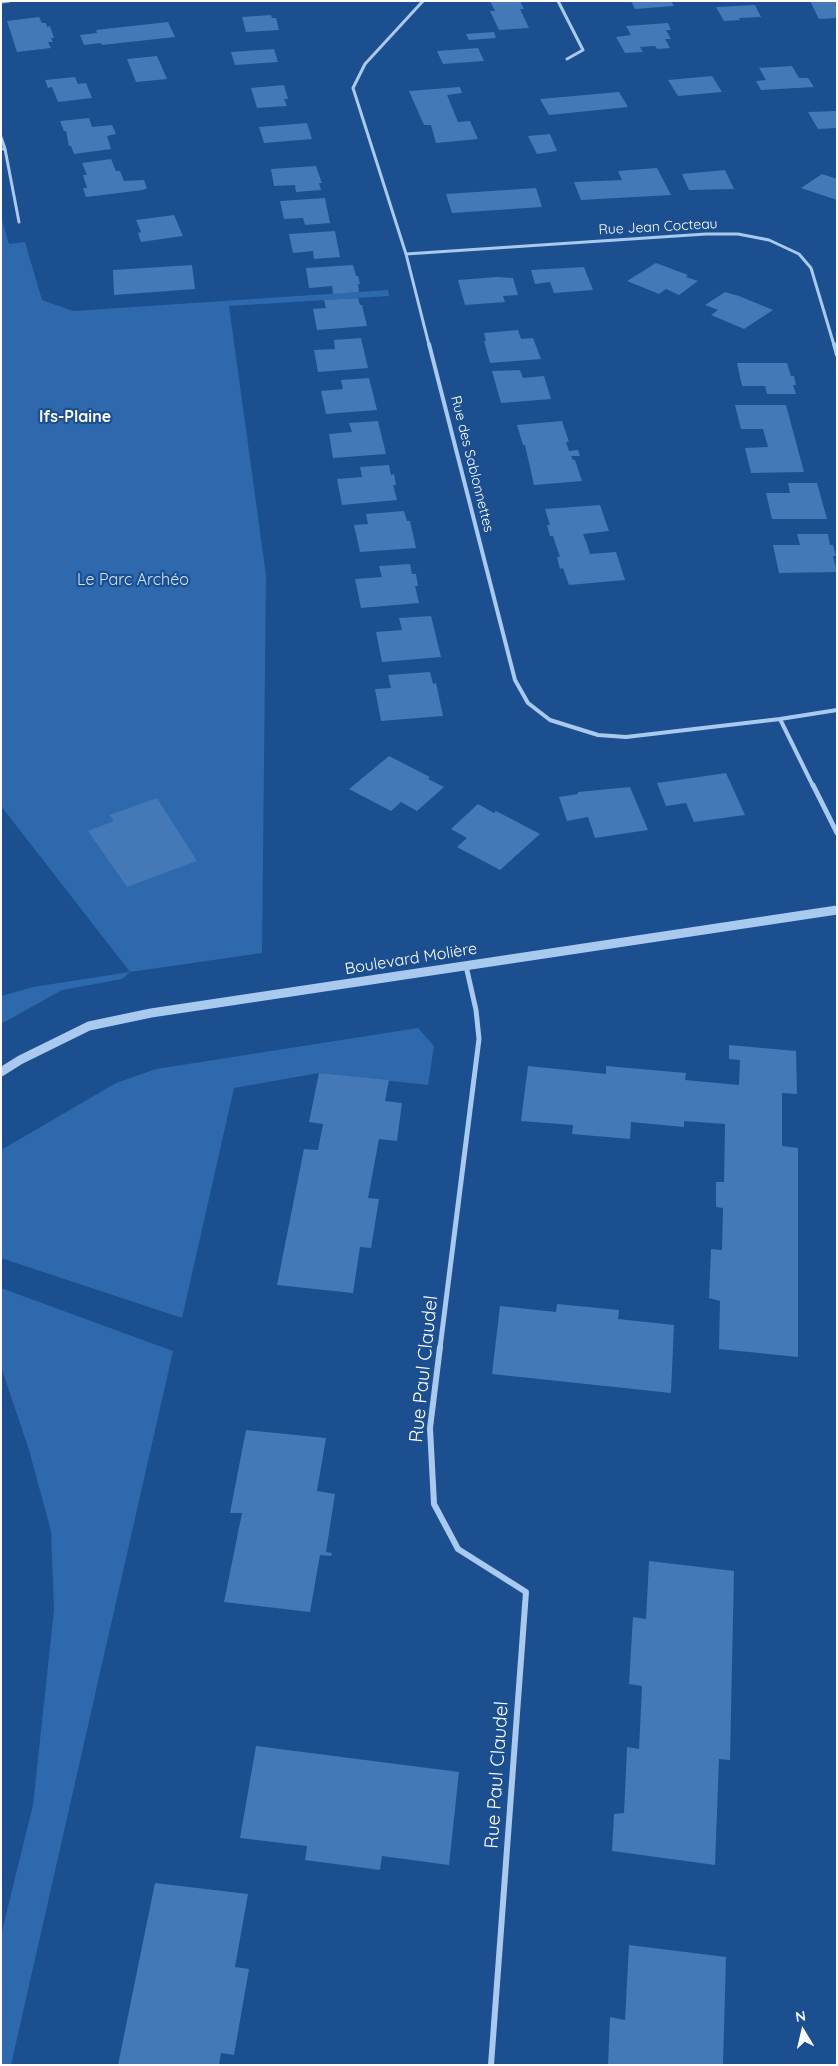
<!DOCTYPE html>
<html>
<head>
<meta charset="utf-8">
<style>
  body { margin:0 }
  #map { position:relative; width:838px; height:2066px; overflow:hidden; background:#1b4f8f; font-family:Quicksand,sans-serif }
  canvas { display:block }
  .frame { position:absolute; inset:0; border:2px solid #fff; pointer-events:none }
  .north { position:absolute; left:778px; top:2006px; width:50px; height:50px; -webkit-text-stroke:4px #1b4f8f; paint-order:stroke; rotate:351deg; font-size:14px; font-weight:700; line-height:20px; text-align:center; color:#fff }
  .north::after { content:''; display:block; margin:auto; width:18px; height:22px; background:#fff; clip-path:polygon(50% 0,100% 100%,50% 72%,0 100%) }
</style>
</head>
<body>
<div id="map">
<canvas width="838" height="2066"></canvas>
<div class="frame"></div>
<div class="north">N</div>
</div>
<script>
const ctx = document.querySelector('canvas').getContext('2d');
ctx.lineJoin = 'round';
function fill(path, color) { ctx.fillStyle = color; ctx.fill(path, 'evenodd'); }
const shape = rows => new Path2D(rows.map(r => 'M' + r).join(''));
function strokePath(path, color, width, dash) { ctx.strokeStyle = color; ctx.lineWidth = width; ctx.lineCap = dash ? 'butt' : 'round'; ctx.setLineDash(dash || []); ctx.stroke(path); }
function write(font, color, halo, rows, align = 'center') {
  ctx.font = font + ' Quicksand,sans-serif'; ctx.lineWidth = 4.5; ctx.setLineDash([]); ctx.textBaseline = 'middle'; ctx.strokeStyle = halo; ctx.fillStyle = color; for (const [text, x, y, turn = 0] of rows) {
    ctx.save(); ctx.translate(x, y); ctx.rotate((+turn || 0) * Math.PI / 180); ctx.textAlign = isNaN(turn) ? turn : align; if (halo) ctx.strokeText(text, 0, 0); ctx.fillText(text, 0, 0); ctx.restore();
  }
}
fill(shape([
  [1,217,9,244,25,242,42,300,73,311,388,290,389,296,229,306,266,575,262,953,130,972,122,979,62,990,1,1024,1,996,33,987,130,972,1,806],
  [418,1028,434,1046,428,1085,319,1073,234,1088,182,1318,1,1258,1,1150,116,1083,156,1069],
  [1,1288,173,1351,11,2065,1,2065,1,1935,33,1805,54,1610,51,1531,29,1450,1,1367]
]), '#2e69ad');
fill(shape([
  [490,1,520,1,524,9,520,9,529,28,499,30,490,11,495,11],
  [631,1,671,1,674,6,635,9],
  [810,1,837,1,837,18,819,19],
  [755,5,761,17,739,18,740,20,724,21,716,7],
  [271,15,272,18,276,18,279,30,246,32,242,17],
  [39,17,42,23,46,23,47,27,50,26,54,38,51,38,53,42,48,42,51,48,17,52,7,21],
  [168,22,175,37,102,45,101,43,84,45,80,35,97,33,96,30],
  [668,23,671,30,666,30,671,39,665,39,670,48,657,49,655,46,640,47,643,52,625,53,616,37,631,35,626,26],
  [494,32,496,38,469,40,466,34],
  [478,48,484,61,443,64,437,51],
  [274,49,278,62,235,65,231,52],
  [157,56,167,79,136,82,127,59],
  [792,66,799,78,808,78,814,87,761,90,756,81,766,80,759,68],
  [712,76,722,92,678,96,668,80],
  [75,77,78,84,86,83,92,98,58,102,52,87,48,88,45,80],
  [284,85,288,99,284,99,287,106,257,108,251,88],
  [460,87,462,93,447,95,458,122,470,121,478,139,436,143,431,125,424,125,409,91],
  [619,92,628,107,549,115,540,99],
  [837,111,837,128,818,129,808,112],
  [89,118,92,127,112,125,116,134,107,136,111,149,74,154,71,146,69,146,66,131,64,131,60,121],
  [307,123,312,139,264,143,259,127],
  [550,134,557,151,537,154,528,136],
  [111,159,116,171,120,171,124,181,144,180,147,188,143,190,86,197,83,188,87,188,83,175,87,175,82,163],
  [316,166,322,183,319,183,321,190,296,192,295,185,274,186,271,169],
  [657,168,671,195,581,200,574,182,622,180,618,171],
  [725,170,734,189,689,190,682,174],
  [822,174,837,179,837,200,801,188],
  [536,188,542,207,452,213,446,194],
  [325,198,330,223,305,225,303,218,284,219,280,201],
  [174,215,183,236,141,242,138,233,141,232,136,220],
  [335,231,340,257,314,259,313,251,293,253,289,234],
  [656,263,688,275,686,277,698,281,679,295,666,289,659,294,627,281],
  [192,265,195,289,114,295,113,270],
  [353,265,356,276,358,276,360,284,358,284,359,292,333,294,332,286,309,288,306,268],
  [584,267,593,290,554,293,550,282,535,284,531,270],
  [497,277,513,278,518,295,503,296,505,302,465,305,458,280],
  [725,292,739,296,773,310,744,329,711,315,718,310,705,305],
  [358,298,360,305,362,305,367,326,317,330,313,309,326,308,324,300],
  [518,330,521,339,533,338,541,359,490,363,484,341,486,341,484,333],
  [361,338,368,368,318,372,314,350,335,349,334,340],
  [737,363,787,363,791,376,794,376,796,385,793,385,796,394,767,394,765,386,742,386],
  [520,370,523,378,544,376,551,399,501,403,492,371],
  [369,378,377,410,326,414,321,391,343,389,341,380],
  [735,405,786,405,804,472,751,473,745,448,768,447,763,429,741,429],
  [378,421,386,454,333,458,329,434,352,432,349,423],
  [562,421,569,442,566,442,569,451,578,450,580,456,571,456,573,460,575,460,582,481,534,485,525,445,523,445,517,425],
  [389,465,391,475,394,474,396,485,393,485,397,500,342,505,337,479,362,477,360,467],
  [788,483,817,483,827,519,772,519,766,493,790,493],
  [600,505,609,531,583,534,587,544,590,554,616,552,625,580,569,585,563,568,560,569,557,557,560,557,553,536,550,536,547,525,550,525,545,509],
  [404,511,407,521,410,521,416,548,360,552,354,525,368,524,366,514],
  [797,534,828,534,830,545,833,545,836,556,833,556,837,572,779,573,773,545,800,545],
  [410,564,412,574,416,574,418,586,415,586,419,603,361,608,355,579,382,577,379,566],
  [431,616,441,657,382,662,376,632,402,630,399,618],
  [430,672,433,684,436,683,443,716,381,721,375,689,391,688,388,675],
  [389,756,430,777,428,779,444,787,417,811,401,802,391,811,349,789],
  [726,773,745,815,694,822,686,803,666,806,657,783],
  [630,787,648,830,595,838,588,817,567,821,559,797,578,794,578,792],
  [157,798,197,861,127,887,88,831,114,821,109,815],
  [478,804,494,813,496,811,540,834,500,870,457,847,467,838,451,829],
  [729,1045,796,1051,797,1094,782,1093,782,1146,798,1148,798,1357,719,1349,720,1301,709,1298,711,1249,722,1250,723,1208,716,1207,716,1182,724,1182,725,1124,684,1121,684,1127,631,1122,630,1139,572,1134,573,1125,521,1121,528,1066,606,1074,606,1066,686,1073,685,1080,739,1085,740,1060,729,1059],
  [319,1073,389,1080,385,1101,402,1103,397,1141,379,1139,368,1198,379,1199,371,1248,360,1247,353,1293,277,1285,304,1149,318,1150,323,1124,309,1122],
  [557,1304,619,1310,618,1319,674,1325,671,1393,492,1374,500,1306,556,1312],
  [246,1430,326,1438,317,1491,335,1494,326,1552,332,1553,331,1556,320,1555,310,1612,224,1602,242,1513,230,1513],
  [649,1561,734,1571,730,1760,719,1759,715,1865,612,1851,614,1814,624,1813,627,1747,639,1749,642,1686,629,1684,633,1617,646,1619],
  [256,1746,459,1772,449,1865,382,1856,380,1870,305,1860,307,1846,240,1838],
  [155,1883,248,1894,235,1967,249,1969,234,2055,221,2053,219,2065,118,2065],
  [629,1945,726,1957,723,2065,608,2065,610,2017,625,2020]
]), '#4478b7');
strokePath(shape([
  [423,1,365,64,353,88,406,254,429,345],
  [558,1,583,50,567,59],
  [1,2,9,1],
  [1,137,5,149,2,149],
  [5,149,19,222],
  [406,254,706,234,738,234,769,240,799,254,811,268,834,345]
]), '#a9c9ee', 3);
strokePath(shape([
  [429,344,515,680,528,703,550,720,598,735,626,737,780,719],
  [834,344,837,355],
  [813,786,780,719,837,710]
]), '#a9c9ee', 4);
strokePath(shape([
  [813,785,837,833],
  [440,1348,479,1039,476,1010,466,966]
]), '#a9c9ee', 5);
strokePath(shape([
  [440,1347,430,1428,434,1504,458,1549,526,1592,491,2065]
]), '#a9c9ee', 6);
strokePath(shape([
  [1,1072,20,1060,89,1026,151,1013,837,910]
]), '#a9c9ee', 9);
write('14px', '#fff', '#1b4f8f', [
  ["Rue Jean Cocteau",658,227,-3],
  ["Rue des Sablonnettes",472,464,76]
]);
write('bold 16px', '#fff', '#1b4f8f', [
  ["Ifs-Plaine",75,417]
]);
write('16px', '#cfe3fa', '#1b4f8f', [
  ["Le Parc Archéo",133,580]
]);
write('16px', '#fff', '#1b4f8f', [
  ["Boulevard Molière",411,959,-9]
]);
write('19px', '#fff', '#1b4f8f', [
  ["Rue Paul Claudel",424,1369,-84],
  ["Rue Paul Claudel",497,1775,-86]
]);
</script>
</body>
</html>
